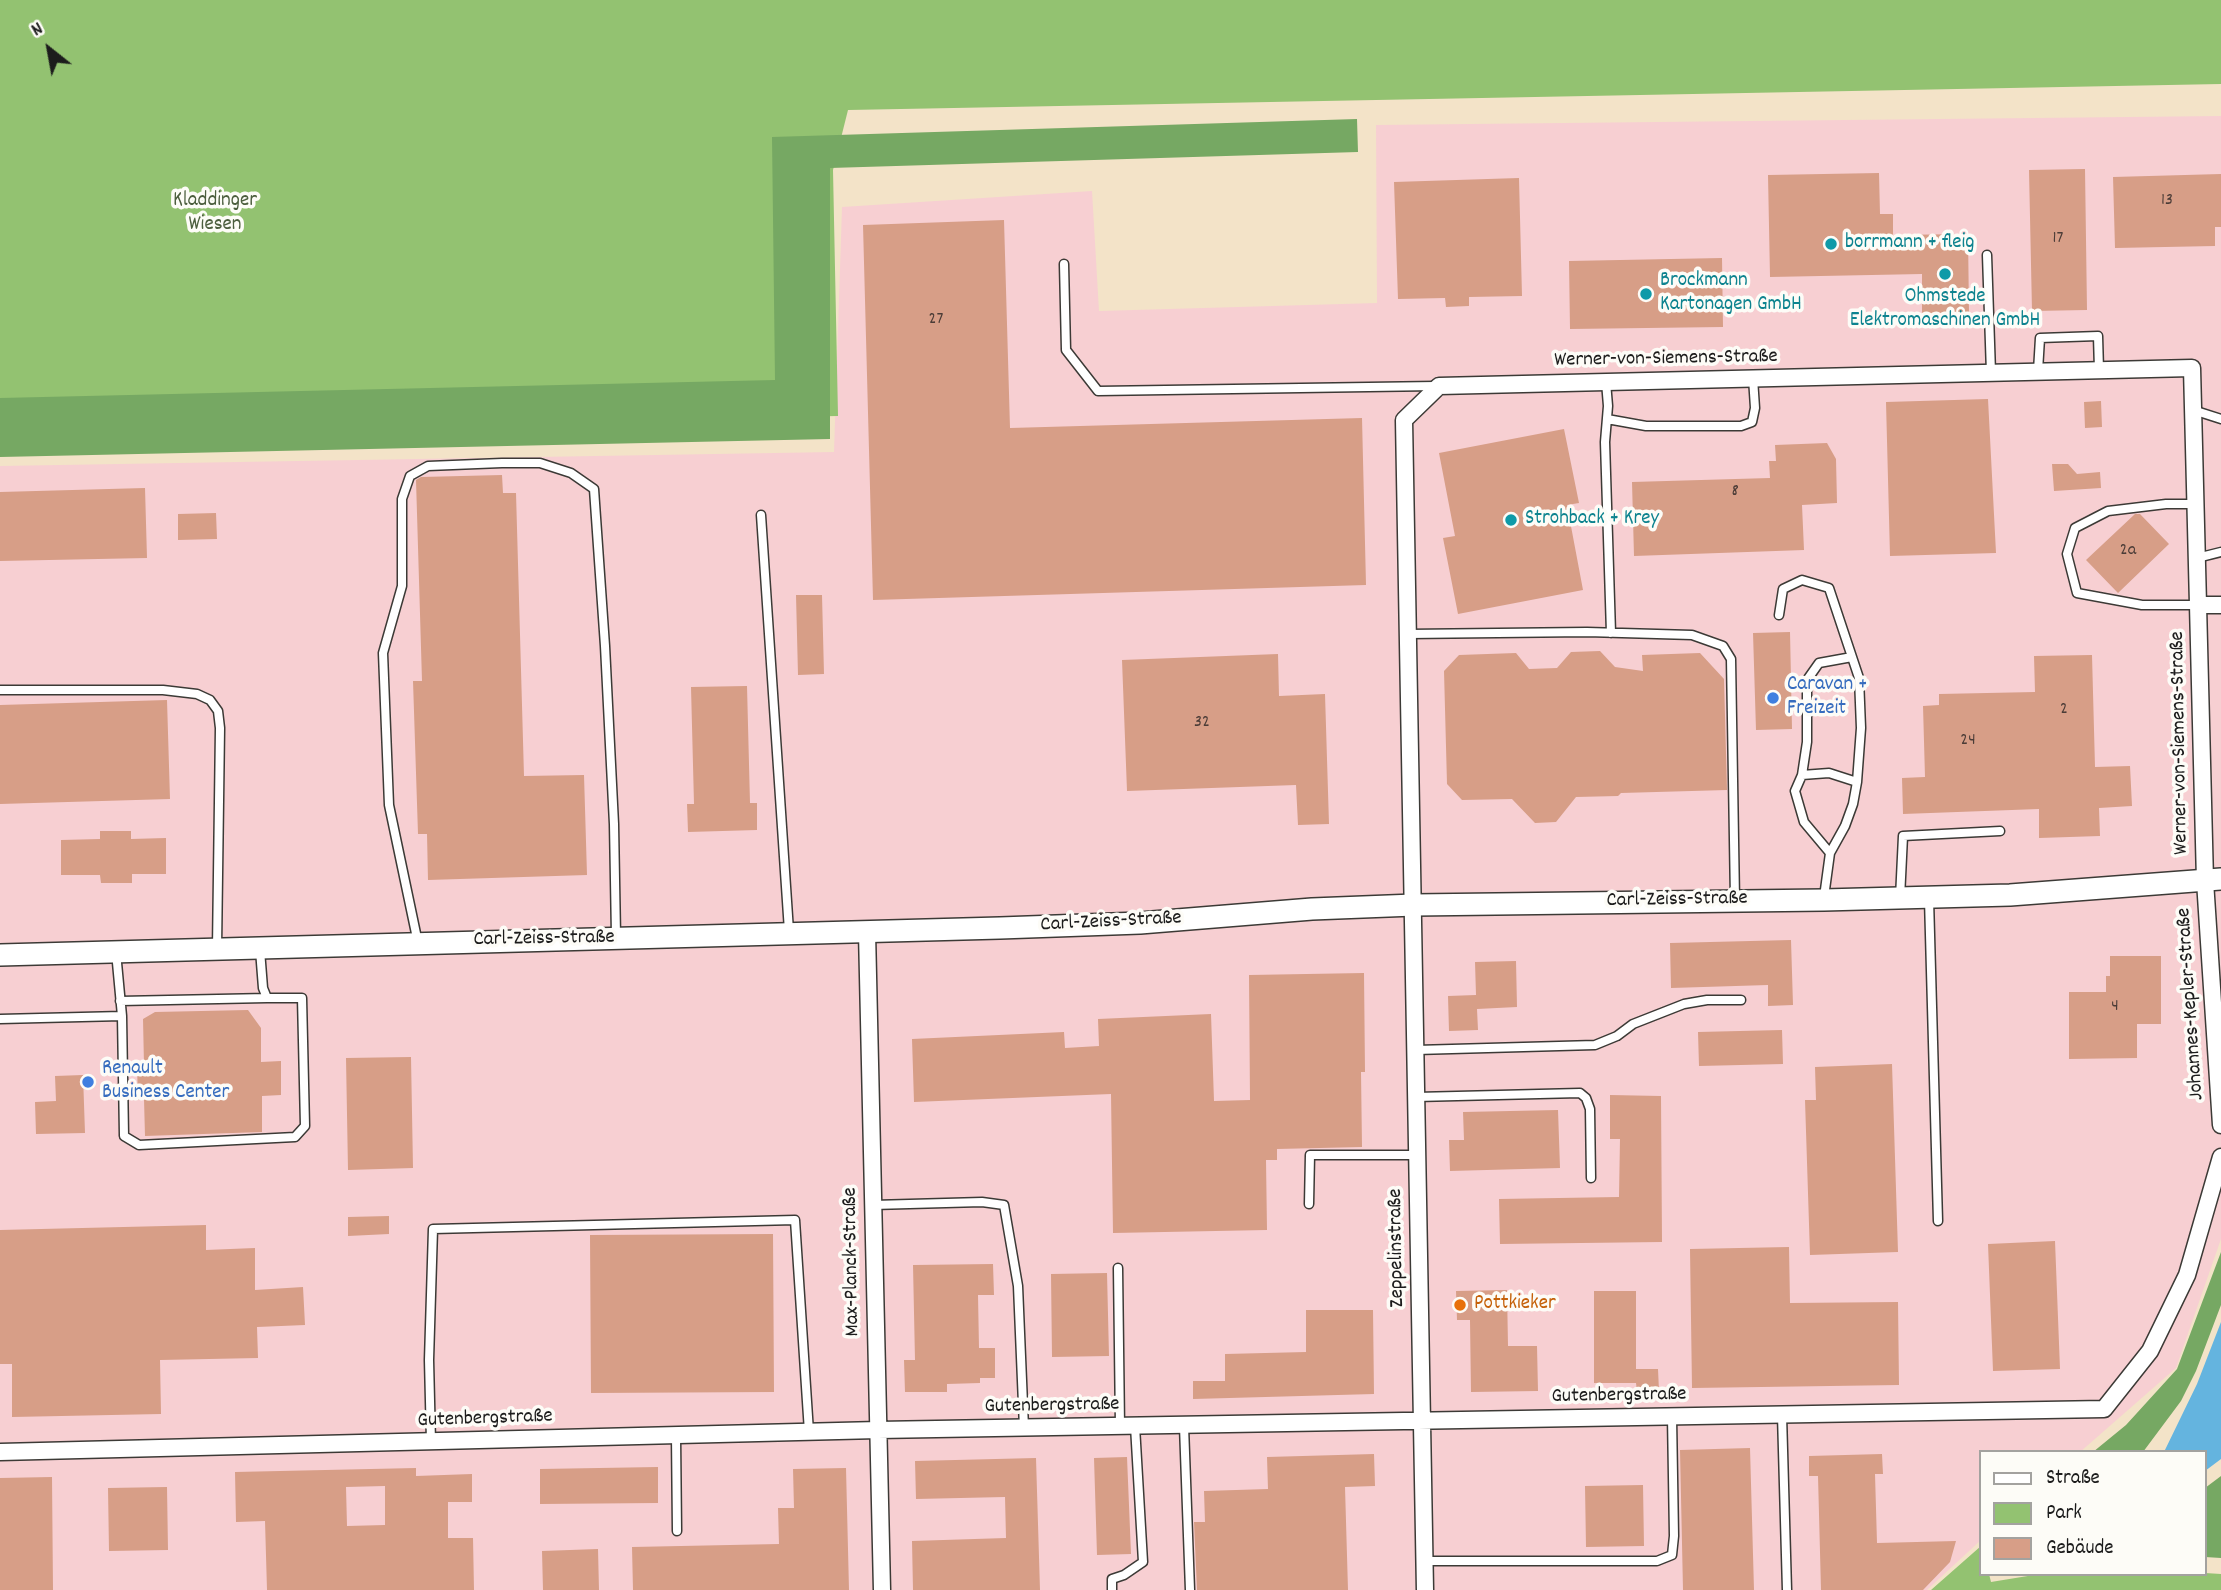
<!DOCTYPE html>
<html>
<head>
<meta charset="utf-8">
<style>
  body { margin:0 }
  #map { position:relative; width:2221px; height:1590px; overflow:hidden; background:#f3e3c8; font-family:Dekko,sans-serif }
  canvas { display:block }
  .legend { position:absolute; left:1979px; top:1450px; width:228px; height:126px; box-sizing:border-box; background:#fdfcf7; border:2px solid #a3a29f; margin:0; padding:9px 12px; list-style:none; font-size:21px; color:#1c1c1c }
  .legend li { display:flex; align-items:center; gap:14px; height:35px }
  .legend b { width:35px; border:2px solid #a3a29f }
  .north { position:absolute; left:14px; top:14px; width:70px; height:70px; -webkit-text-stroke:5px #fdfcf7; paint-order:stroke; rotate:329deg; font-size:19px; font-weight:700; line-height:28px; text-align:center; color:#1c1c1c }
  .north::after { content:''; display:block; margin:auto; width:24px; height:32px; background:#1c1c1c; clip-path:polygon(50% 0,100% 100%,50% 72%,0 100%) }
</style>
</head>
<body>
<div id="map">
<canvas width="2221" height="1590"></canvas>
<ul class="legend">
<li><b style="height:9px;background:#fff"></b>Straße</li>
<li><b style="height:19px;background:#93c271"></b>Park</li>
<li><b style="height:19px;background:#d79e87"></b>Gebäude</li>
</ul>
<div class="north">N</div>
</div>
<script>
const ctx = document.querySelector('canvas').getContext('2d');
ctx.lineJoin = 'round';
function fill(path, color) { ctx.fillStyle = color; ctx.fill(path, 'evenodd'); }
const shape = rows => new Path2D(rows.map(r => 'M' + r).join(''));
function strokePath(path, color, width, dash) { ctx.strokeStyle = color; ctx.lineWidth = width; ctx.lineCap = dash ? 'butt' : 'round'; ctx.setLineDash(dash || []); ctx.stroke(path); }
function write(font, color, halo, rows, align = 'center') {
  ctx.font = font + ' Dekko,sans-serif'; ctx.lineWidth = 7; ctx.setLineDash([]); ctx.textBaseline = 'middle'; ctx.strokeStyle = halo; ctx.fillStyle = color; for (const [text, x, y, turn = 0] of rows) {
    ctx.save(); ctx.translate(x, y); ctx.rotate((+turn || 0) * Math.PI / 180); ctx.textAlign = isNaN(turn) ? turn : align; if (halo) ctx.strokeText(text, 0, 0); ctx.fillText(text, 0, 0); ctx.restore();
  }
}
fill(shape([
  [2221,116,2221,1239,2176,1368,2080,1452,1981,1452,1981,1540,1927,1590,0,1590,0,466,834,452,842,207,1092,191,1099,311,1377,303,1376,125]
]), '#f7cfd2');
fill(shape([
  [0,0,2221,0,2221,84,848,110,833,170,838,416,0,432],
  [1981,1546,1981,1574,1989,1574,1991,1582,2040,1574,2205,1573,2221,1574,2221,1590,1931,1590]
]), '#93c271');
fill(shape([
  [1357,119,1358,152,830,168,830,439,0,457,0,398,775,380,772,137],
  [2221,1252,2221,1305,2196,1371,2181,1401,2143,1452,2093,1452,2126,1425,2177,1369],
  [2221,1476,2221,1558,2205,1557,2205,1488]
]), '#76a863');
fill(shape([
  [2221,1322,2221,1459,2205,1471,2205,1452,2164,1452,2197,1384]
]), '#64b4df');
fill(shape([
  [2085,169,2087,310,2032,311,2029,170],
  [1879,173,1880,214,1893,214,1893,235,1968,234,1969,314,1922,315,1922,274,1770,277,1768,175],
  [2221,174,2221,227,2215,227,2215,246,2115,248,2113,177],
  [1519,178,1522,296,1469,297,1469,306,1446,307,1445,298,1398,299,1394,182],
  [1004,220,1010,428,1362,418,1366,585,873,600,863,225],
  [1722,258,1723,327,1570,329,1569,261],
  [1988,399,1996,553,1890,556,1886,402],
  [2101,401,2102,427,2085,428,2084,402],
  [1564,429,1579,503,1567,505,1583,590,1458,614,1443,538,1455,536,1439,453],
  [1827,443,1836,459,1837,503,1802,505,1804,550,1634,556,1632,482,1770,478,1769,461,1776,461,1775,445],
  [2052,464,2068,464,2077,474,2100,472,2101,488,2054,491],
  [502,475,503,493,516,493,524,776,584,775,587,875,428,880,427,834,418,834,413,681,422,681,416,480,421,477],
  [145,488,147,558,0,561,0,492],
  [216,513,217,539,178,540,178,514],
  [2135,514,2140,514,2169,544,2118,593,2086,560],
  [796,595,822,595,824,674,798,675],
  [1790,632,1792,729,1756,730,1753,633],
  [1600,651,1615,667,1643,671,1642,655,1700,653,1724,679,1727,790,1621,793,1618,796,1576,797,1556,822,1535,823,1512,799,1462,800,1447,784,1444,671,1459,655,1516,653,1529,669,1557,668,1571,652],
  [1278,654,1279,696,1325,694,1329,824,1298,825,1296,785,1127,791,1122,660],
  [2092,655,2095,767,2130,766,2132,806,2099,808,2100,836,2039,838,2039,809,1903,814,1902,778,1925,777,1923,706,1939,705,1939,694,2035,692,2034,656],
  [747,686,750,803,757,803,757,830,688,832,687,804,694,804,691,687],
  [167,700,170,799,0,804,0,705],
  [100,831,131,831,131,839,166,838,166,874,132,874,132,883,101,883,100,875,61,875,61,840,100,839],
  [1791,940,1793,1005,1768,1006,1768,985,1671,988,1670,943],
  [2110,956,2161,956,2161,1024,2137,1024,2137,1058,2069,1059,2069,992,2106,992,2106,976,2110,976],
  [1516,961,1517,1007,1477,1009,1478,1030,1449,1031,1448,996,1476,995,1475,962],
  [1364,973,1365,1072,1361,1072,1362,1147,1277,1149,1277,1160,1266,1160,1267,1230,1113,1233,1111,1094,914,1102,912,1039,1064,1032,1065,1048,1099,1046,1098,1019,1211,1014,1214,1101,1250,1100,1249,975],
  [248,1010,261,1028,261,1062,281,1061,281,1095,262,1096,262,1132,145,1136,144,1099,138,1100,137,1065,144,1065,143,1019,155,1012],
  [1782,1030,1783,1064,1699,1066,1698,1032],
  [411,1057,413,1168,348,1170,346,1058],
  [1892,1064,1898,1252,1810,1255,1805,1100,1816,1100,1815,1067],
  [83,1075,85,1133,36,1134,35,1102,56,1101,55,1076],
  [1610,1095,1661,1096,1662,1242,1500,1244,1499,1199,1619,1197,1620,1139,1610,1139],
  [1558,1110,1560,1168,1450,1171,1449,1140,1464,1140,1463,1112],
  [389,1216,389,1234,348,1236,348,1217],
  [206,1225,206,1250,255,1248,255,1290,303,1287,305,1325,257,1327,258,1358,160,1360,161,1414,12,1417,12,1364,0,1364,0,1230],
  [773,1234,774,1392,591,1393,590,1235],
  [2055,1241,2060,1369,1993,1371,1988,1244],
  [1789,1247,1790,1303,1898,1302,1899,1385,1692,1388,1690,1249],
  [993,1264,994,1295,978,1295,979,1348,995,1348,995,1378,980,1378,980,1383,947,1384,947,1392,905,1392,904,1360,915,1360,913,1265],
  [1107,1273,1109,1356,1052,1357,1051,1274],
  [1507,1290,1508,1346,1537,1346,1538,1391,1471,1392,1470,1320,1457,1320,1456,1291],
  [1594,1291,1636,1291,1636,1369,1658,1369,1659,1391,1637,1391,1636,1383,1594,1383],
  [1306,1310,1373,1310,1374,1394,1193,1399,1193,1381,1225,1381,1225,1354,1306,1352],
  [1750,1448,1754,1590,1683,1590,1680,1450],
  [1374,1454,1375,1486,1345,1487,1348,1590,1197,1590,1194,1522,1205,1522,1204,1491,1268,1489,1267,1457],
  [1882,1454,1883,1474,1875,1474,1877,1543,1956,1541,1950,1562,1923,1590,1821,1590,1818,1476,1809,1476,1809,1456],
  [1127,1457,1131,1554,1097,1555,1094,1458],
  [1036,1458,1040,1590,913,1590,912,1541,1006,1538,1005,1497,916,1499,915,1461],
  [658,1467,658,1503,540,1504,540,1469],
  [416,1468,416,1476,472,1474,472,1502,448,1502,448,1538,473,1538,474,1590,267,1590,265,1521,236,1522,235,1472],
  [385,1486,385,1525,347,1526,346,1487],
  [846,1468,849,1590,633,1590,632,1547,779,1544,778,1508,794,1508,793,1469],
  [52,1477,53,1590,0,1590,0,1478],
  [1643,1485,1644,1546,1586,1547,1585,1486],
  [167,1487,168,1550,109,1551,108,1488],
  [598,1549,599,1590,543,1590,542,1551]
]), '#d79e87');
const service = shape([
  [1987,255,1991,373],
  [1064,264,1066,350,1098,391,1436,386],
  [2038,371,2040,338,2098,336,2099,370],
  [1606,382,1608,406,1605,442,1611,633],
  [2193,410,2221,419],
  [1607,419,1646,426,1741,426,1752,422,1755,408,1753,378],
  [2196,504,2166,504,2108,511,2075,528,2067,554,2077,593,2142,605,2199,605],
  [761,515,789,931],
  [2197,558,2221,552],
  [1779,615,1783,589,1802,580,1829,588,1859,678,1861,728,1857,782,1853,804,1845,826,1830,853,1824,897],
  [1408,634,1587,632,1692,635,1723,646,1731,659,1735,900],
  [0,690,163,690,197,694,210,700,218,711,220,728,217,948],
  [1802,775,1829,773,1857,782],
  [1830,853,1804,822,1795,791,1802,775,1807,742,1807,680,1819,663,1852,657],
  [1900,898,1903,836,2000,831],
  [1929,899,1938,1221],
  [418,943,389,805,383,653,402,586,402,499,410,476,428,466,502,463,540,463,571,473,594,489,605,646,614,824,616,936],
  [120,1001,267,998],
  [122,1016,124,1136,139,1145,295,1137,305,1126,302,998,267,998,263,988,260,950],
  [0,1019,122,1016,116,952],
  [1416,1050,1595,1045,1617,1036,1633,1024,1684,1004,1707,1000,1741,1000],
  [1416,1097,1580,1093,1586,1098,1590,1109,1591,1178],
  [1309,1204,1310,1155,1417,1155],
  [873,1205,982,1202,1004,1205,1018,1286,1024,1428],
  [1118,1268,1120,1427],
  [1782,1415,1787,1590],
  [1184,1426,1190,1590],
  [676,1436,677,1531],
  [431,1442,429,1360,433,1229,795,1220,809,1432],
  [1425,1561,1657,1561,1672,1555,1674,1536,1672,1417],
  [1112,1590,1112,1579,1124,1575,1143,1562,1135,1426]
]);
const minor = shape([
  [2199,605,2221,605],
  [867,932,882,1590],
  [0,1452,878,1430,2104,1409,2150,1351,2187,1275,2221,1157],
  [1425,1590,1404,420,1439,386,2192,368,2205,881,2221,1125]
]);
const secondary = shape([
  [0,955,1000,928,1140,923,1312,909,1414,905,1824,900,2010,895,2221,879]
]);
strokePath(service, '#3c3a36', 11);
strokePath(minor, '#3c3a36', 19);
strokePath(secondary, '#3c3a36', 24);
strokePath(service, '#fff', 8);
strokePath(minor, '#fff', 16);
strokePath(secondary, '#fff', 21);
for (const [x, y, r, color] of [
  [1831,244,7,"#0f9aa8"],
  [1945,274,7,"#0f9aa8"],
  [1646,294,7,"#0f9aa8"],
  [1511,520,7,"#0f9aa8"],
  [1773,698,7,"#3f7fe0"],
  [88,1082,7,"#3f7fe0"],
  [1460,1305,7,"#e8710a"]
]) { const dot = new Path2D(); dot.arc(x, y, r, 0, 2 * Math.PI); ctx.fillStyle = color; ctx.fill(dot); strokePath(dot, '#fdfcf7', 2.5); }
write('18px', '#4b3c37', null, [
  ["13",2167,202],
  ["17",2058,240],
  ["27",936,321],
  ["8",1735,493],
  ["2a",2128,552],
  ["2",2064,711],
  ["32",1202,724],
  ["24",1968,742],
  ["4",2115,1008]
]);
write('21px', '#4c5e3e', '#fdfcf7', [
  ["Kladdinger",215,202],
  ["Wiesen",215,226]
]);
write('21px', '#0d838f', '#fdfcf7', [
  ["borrmann + fleig",1845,244],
  ["Brockmann",1660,282],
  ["Kartonagen GmbH",1660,306],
  ["Ohmstede",1945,298,"center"],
  ["Elektromaschinen GmbH",1945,322,"center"],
  ["Strohback + Krey",1525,520]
], 'left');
write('21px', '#1c1c1c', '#fdfcf7', [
  ["Werner-von-Siemens-Straße",1666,360,-1],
  ["Werner-von-Siemens-Straße",2181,743,-91],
  ["Carl-Zeiss-Straße",1677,901,-1],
  ["Carl-Zeiss-Straße",1111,923,-3],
  ["Carl-Zeiss-Straße",544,940,-1],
  ["Johannes-Kepler-Straße",2192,1004,-94],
  ["Zeppelinstraße",1398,1248,-91],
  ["Max-Planck-Straße",853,1262,-91],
  ["Gutenbergstraße",1619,1397,-1],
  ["Gutenbergstraße",1052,1407,-1],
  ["Gutenbergstraße",485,1420,-2]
]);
write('21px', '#366cbe', '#fdfcf7', [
  ["Caravan +",1787,686],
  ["Freizeit",1787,710],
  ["Renault",102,1070],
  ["Business Center",102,1094]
], 'left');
write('21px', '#c56008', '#fdfcf7', [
  ["Pottkieker",1474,1305]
], 'left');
</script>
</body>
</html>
